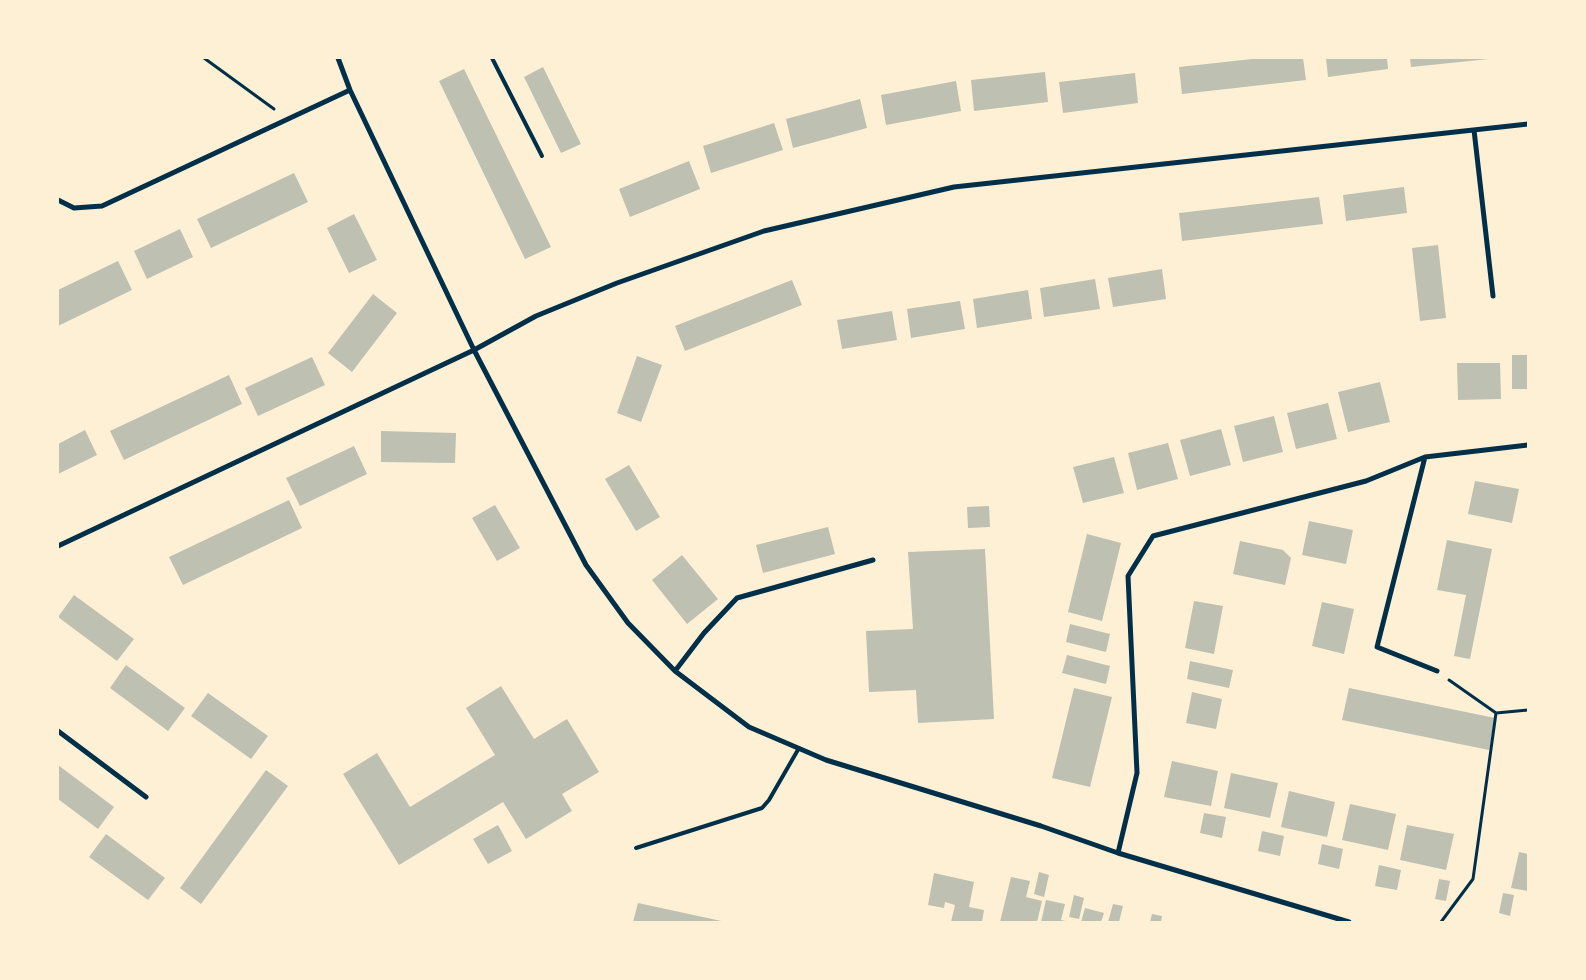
<!DOCTYPE html>
<html>
<head>
<meta charset="utf-8">
<style>
  body { margin:0 }
  #map { position:relative; width:1586px; height:980px; overflow:hidden; background:#fdf0d5; font-family:"IBM Plex Sans",sans-serif }
  canvas { display:block }
  .frame { position:absolute; inset:0; border:59px solid #fdf0d5; pointer-events:none }
</style>
</head>
<body>
<div id="map">
<canvas width="1586" height="980"></canvas>
<div class="frame"></div>
</div>
<script>
const ctx = document.querySelector('canvas').getContext('2d');
ctx.lineJoin = 'round';
function fill(path, color) { ctx.fillStyle = color; ctx.fill(path, 'evenodd'); }
const shape = rows => new Path2D(rows.map(r => 'M' + r).join(''));
function strokePath(path, color, width, dash) { ctx.strokeStyle = color; ctx.lineWidth = width; ctx.lineCap = dash ? 'butt' : 'round'; ctx.setLineDash(dash || []); ctx.stroke(path); }
fill(shape([
  [1261,58,1303,58,1306,80,1182,94,1179,67],
  [1326,58,1387,58,1388,69,1328,77],
  [1410,58,1489,58,1489,59,1411,67],
  [543,67,581,144,561,153,524,77],
  [464,69,551,247,525,259,439,81],
  [1045,72,1048,102,974,111,971,80],
  [1135,73,1138,103,1063,113,1059,82],
  [956,81,961,111,886,125,881,95],
  [860,99,867,128,793,148,786,119],
  [774,123,783,150,711,173,703,146],
  [689,161,700,189,630,217,619,189],
  [294,173,308,202,211,248,197,219],
  [1404,187,1407,213,1346,221,1343,195],
  [1319,197,1323,224,1182,241,1179,213],
  [354,214,377,260,349,273,327,228],
  [180,229,193,257,147,279,134,251],
  [1438,245,1446,318,1420,321,1412,248],
  [118,261,132,290,58,326,58,290],
  [1162,269,1166,299,1113,307,1108,278],
  [1095,279,1100,309,1044,317,1040,288],
  [792,280,802,305,685,351,675,326],
  [1028,290,1032,319,977,328,973,299],
  [373,294,397,313,352,372,328,353],
  [960,301,965,329,911,338,907,309],
  [892,311,897,340,842,349,837,320],
  [1512,355,1528,355,1528,389,1512,389],
  [637,356,662,365,641,422,617,413],
  [312,357,325,385,258,416,245,388],
  [1457,363,1500,363,1501,399,1458,400],
  [229,375,242,404,124,460,110,431],
  [1380,382,1390,422,1348,432,1338,392],
  [1328,403,1337,439,1296,449,1287,413],
  [1274,416,1283,452,1243,462,1234,426],
  [1221,429,1231,465,1190,476,1180,440],
  [85,430,97,455,58,474,58,444],
  [381,431,456,433,455,463,381,462],
  [1168,443,1178,479,1137,490,1128,453],
  [354,446,367,474,300,506,286,478],
  [1114,457,1124,493,1083,503,1073,467],
  [629,465,660,517,636,531,605,479],
  [1475,481,1519,489,1512,523,1468,514],
  [289,500,302,528,183,585,169,557],
  [495,505,520,548,497,561,472,518],
  [989,506,990,527,968,528,967,507],
  [1309,521,1353,530,1346,564,1302,555],
  [828,527,835,554,763,573,756,545],
  [1087,534,1121,543,1102,621,1068,612],
  [1447,540,1492,549,1470,659,1454,656,1466,595,1437,590],
  [1240,541,1283,550,1291,558,1285,585,1233,574],
  [985,549,994,719,918,723,916,690,869,692,866,631,913,629,908,552],
  [682,555,718,599,687,624,652,580],
  [74,595,134,639,117,661,58,617],
  [1194,601,1223,606,1214,654,1185,648],
  [1322,602,1354,609,1344,654,1312,646],
  [1070,624,1110,634,1106,652,1066,642],
  [1067,655,1110,666,1106,684,1062,673],
  [1190,661,1233,670,1229,688,1187,679],
  [126,665,185,708,168,731,110,688],
  [501,686,534,739,567,719,599,772,562,794,572,811,526,839,503,802,399,865,343,774,377,753,410,807,495,755,466,708],
  [1074,688,1112,697,1090,787,1052,778],
  [1349,688,1495,718,1489,750,1342,720],
  [1192,692,1222,699,1216,729,1186,723],
  [208,693,268,736,251,759,191,716],
  [1172,761,1218,771,1211,806,1164,797],
  [58,765,114,807,98,829,58,799],
  [266,770,288,786,201,904,180,888],
  [1231,773,1278,783,1270,818,1224,808],
  [1289,791,1335,802,1327,837,1281,827],
  [1350,804,1396,814,1388,850,1342,840],
  [1204,813,1226,817,1222,838,1200,833],
  [498,825,512,851,488,864,473,839],
  [1407,825,1454,834,1446,870,1400,860],
  [1262,831,1284,836,1280,856,1258,851],
  [106,834,165,878,148,900,89,857],
  [1322,844,1343,849,1339,869,1318,864],
  [1519,852,1528,854,1528,891,1511,888],
  [1379,865,1401,870,1397,890,1375,886],
  [1039,872,1049,875,1044,897,1034,894],
  [934,873,974,882,969,907,984,910,982,922,951,922,955,905,945,902,944,908,928,905],
  [1011,877,1030,881,1026,897,1042,901,1037,922,1000,922],
  [1439,879,1450,881,1446,901,1435,899],
  [1503,893,1514,895,1510,916,1499,913],
  [1074,895,1084,898,1079,919,1069,917],
  [1046,900,1065,904,1061,920,1070,922,1041,922],
  [638,903,726,922,633,922],
  [1113,904,1123,906,1119,922,1108,922],
  [1085,908,1104,913,1101,922,1081,922],
  [1152,914,1162,916,1161,922,1150,922]
]), '#bec0b2');
strokePath(shape([
  [204,58,274,109],
  [1496,713,1528,710],
  [1441,922,1473,879,1496,713,1449,680]
]), '#003049', 3);
strokePath(shape([
  [492,58,542,156],
  [636,848,762,808,769,800,799,748]
]), '#003049', 4);
strokePath(shape([
  [338,58,350,90,474,350,586,565,628,623,675,671,749,727,826,760,1041,826,1118,853,1349,922],
  [1474,130,1493,296],
  [58,200,74,208,102,206,350,90],
  [1425,457,1377,647,1437,671],
  [58,546,474,350,536,316,617,283,764,231,954,187,1528,124],
  [675,671,704,633,737,598,873,560],
  [58,731,146,797],
  [1118,853,1137,773,1128,576,1153,536,1366,481,1425,457,1528,445]
]), '#003049', 5);
</script>
</body>
</html>
